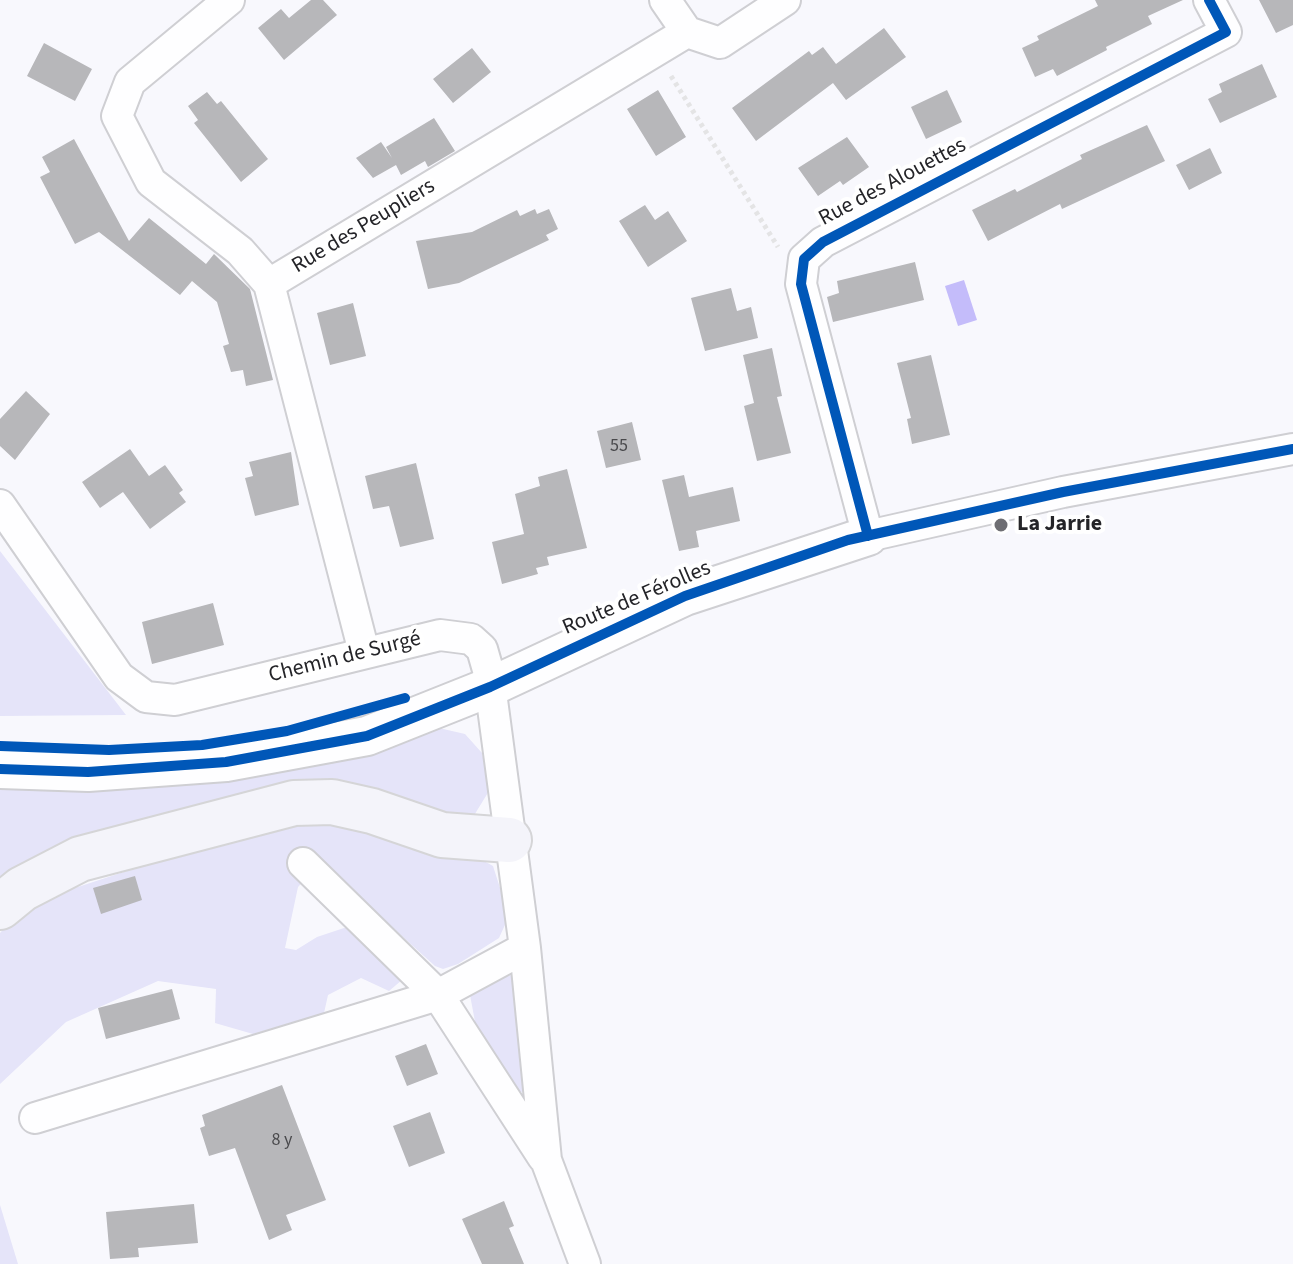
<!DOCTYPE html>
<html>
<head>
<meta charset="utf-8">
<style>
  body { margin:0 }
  canvas { display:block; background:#f8f8fd }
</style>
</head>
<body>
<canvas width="1293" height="1264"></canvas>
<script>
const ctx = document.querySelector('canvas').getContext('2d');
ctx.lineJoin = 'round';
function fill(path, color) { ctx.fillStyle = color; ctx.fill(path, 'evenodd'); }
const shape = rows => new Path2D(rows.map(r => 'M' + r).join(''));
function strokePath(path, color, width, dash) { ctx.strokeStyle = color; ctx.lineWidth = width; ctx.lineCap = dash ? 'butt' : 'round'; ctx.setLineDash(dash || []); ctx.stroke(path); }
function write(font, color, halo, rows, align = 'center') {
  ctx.font = font + ' "Source Sans 3",sans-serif'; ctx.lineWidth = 8; ctx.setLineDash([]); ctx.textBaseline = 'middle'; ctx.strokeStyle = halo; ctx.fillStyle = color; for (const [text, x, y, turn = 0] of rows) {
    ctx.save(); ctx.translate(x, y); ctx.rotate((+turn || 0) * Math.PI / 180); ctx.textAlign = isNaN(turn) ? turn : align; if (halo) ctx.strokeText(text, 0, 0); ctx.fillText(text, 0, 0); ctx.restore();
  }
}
fill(shape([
  [0,551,126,715,0,716],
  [439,728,465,734,482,753,489,791,470,822,363,795,0,891,0,788,86,790],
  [322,820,358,828,411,848,475,856,493,866,509,916,499,938,458,964,443,969,435,966,321,863,298,887,285,948,296,950,317,937,350,926,402,980,389,991,361,978,328,995,324,1013,253,1034,215,1023,216,989,158,981,66,1022,0,1084,0,933,26,904,255,829],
  [512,975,521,990,526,1091,521,1092,514,1088,476,1027,470,995,472,988],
  [0,1205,18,1264,0,1264]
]), '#e5e4f9');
fill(shape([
  [964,280,977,320,958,326,945,286]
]), '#c4bcfa');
fill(shape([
  [311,0,323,0,337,15,284,60,258,28,281,9,289,18],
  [1095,0,1183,0,1148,16,1152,24,1106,47,1107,50,1057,76,1053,69,1035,77,1022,48,1039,40,1037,36,1098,6],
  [1259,0,1293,0,1293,25,1276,33],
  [884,28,906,57,846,100,833,83,756,141,732,108,809,51,812,55,823,47,836,64],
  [44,43,92,69,75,101,27,76],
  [472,48,491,72,453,103,433,79],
  [1262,64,1277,97,1220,123,1208,99,1222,92,1219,84],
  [658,90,686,137,656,156,627,109],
  [947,90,962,122,926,139,911,107],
  [207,92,217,104,221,101,268,159,241,182,194,123,198,120,188,106],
  [434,118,455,151,428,167,425,161,401,175,396,165,373,178,356,158,381,142,392,158,386,147],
  [1147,125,1165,161,1062,209,1060,204,988,241,972,210,1015,189,1017,192,1082,159,1080,155],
  [847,137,869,167,843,185,840,181,818,196,798,168],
  [74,139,129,241,149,218,206,264,214,254,250,289,273,380,246,386,243,370,231,372,223,346,229,344,217,302,192,281,180,295,99,232,75,244,40,177,50,172,42,157],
  [1210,148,1222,173,1189,190,1176,165],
  [645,205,655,220,668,211,687,241,648,267,619,221],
  [535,209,537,214,549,209,558,229,546,235,549,240,459,283,428,289,416,241,472,232,517,210,520,216],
  [915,262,924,300,833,322,827,297,839,293,837,281],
  [731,288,737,311,751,307,758,338,705,351,691,298],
  [353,303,366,356,330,365,317,313],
  [772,348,782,396,777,397,791,453,757,461,744,406,754,403,743,355],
  [931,355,950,435,912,444,907,419,911,418,897,363],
  [26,391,50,414,15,460,0,446,0,419],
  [632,422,641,460,606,468,597,431],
  [130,449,149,476,165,465,183,490,179,493,186,502,150,529,123,492,100,508,82,482],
  [291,452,299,505,255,516,245,478,253,476,249,462],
  [416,463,434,539,400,547,389,506,373,509,365,476],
  [567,469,587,548,547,557,549,565,536,568,538,574,502,584,492,542,524,534,515,494,540,486,538,477],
  [684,475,689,497,733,487,740,521,696,531,699,547,679,551,662,480],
  [213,603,224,645,152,664,142,622],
  [135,876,142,900,101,914,93,888],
  [172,989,180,1019,106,1039,98,1008],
  [426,1044,438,1074,407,1086,395,1056],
  [282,1085,326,1200,286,1215,292,1230,269,1240,235,1148,209,1156,200,1128,205,1126,202,1115],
  [430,1112,445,1153,409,1167,393,1126],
  [504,1201,514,1226,509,1228,524,1264,482,1264,462,1219],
  [194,1204,198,1243,138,1248,139,1257,110,1259,106,1212]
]), '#b7b7ba');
const minor = shape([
  [229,0,130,82,117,116,151,182,240,251,269,284,364,652],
  [665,0,687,32],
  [1209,0,1226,32,823,242,804,259,801,284,868,536,1063,492,1293,449],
  [269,284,687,32,720,43,785,0],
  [0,505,119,677,146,697,175,700,440,635,471,639,482,649,488,670,525,948,546,1160,585,1264],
  [303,863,438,995,543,1157],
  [35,1118,438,995,525,948]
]);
const tertiary = shape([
  [0,769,88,772,226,762,367,736,490,687,685,596,868,536]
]);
const trunk = shape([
  [0,907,22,889,80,859,294,803,332,802,372,811,442,835,509,840]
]);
strokePath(minor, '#cfcfd3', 34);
strokePath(tertiary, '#cfcfd3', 42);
strokePath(trunk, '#d5d5d7', 48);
strokePath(shape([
  [671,76,778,247]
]), '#e4e4e5', 5, [4, 4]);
strokePath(minor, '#fefeff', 30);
strokePath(tertiary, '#fefeff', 38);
strokePath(trunk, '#f4f4fa', 44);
strokePath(shape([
  [868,536,801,284,804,259,823,242,1226,32,1209,0],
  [0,746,109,750,202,745,287,731,405,698],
  [0,769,88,772,226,762,367,736,490,687,685,596,848,540,1063,492,1293,449]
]), '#0057b8', 10);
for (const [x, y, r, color] of [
  [1001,525,8,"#6e6e73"]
]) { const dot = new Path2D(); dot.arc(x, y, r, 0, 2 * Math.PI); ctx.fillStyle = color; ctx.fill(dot); strokePath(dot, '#fff', 3); }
write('18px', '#49494c', null, [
  ["55",619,447],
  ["8 y",282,1141]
]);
write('22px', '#242428', '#fff', [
  ["Rue des Alouettes",893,183,-28],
  ["Rue des Peupliers",364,227,-31],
  ["Route de Férolles",637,599,-23],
  ["Chemin de Surgé",345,658,-14]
]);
write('bold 22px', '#242428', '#fff', [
  ["La Jarrie",1017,525]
], 'left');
</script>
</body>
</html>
